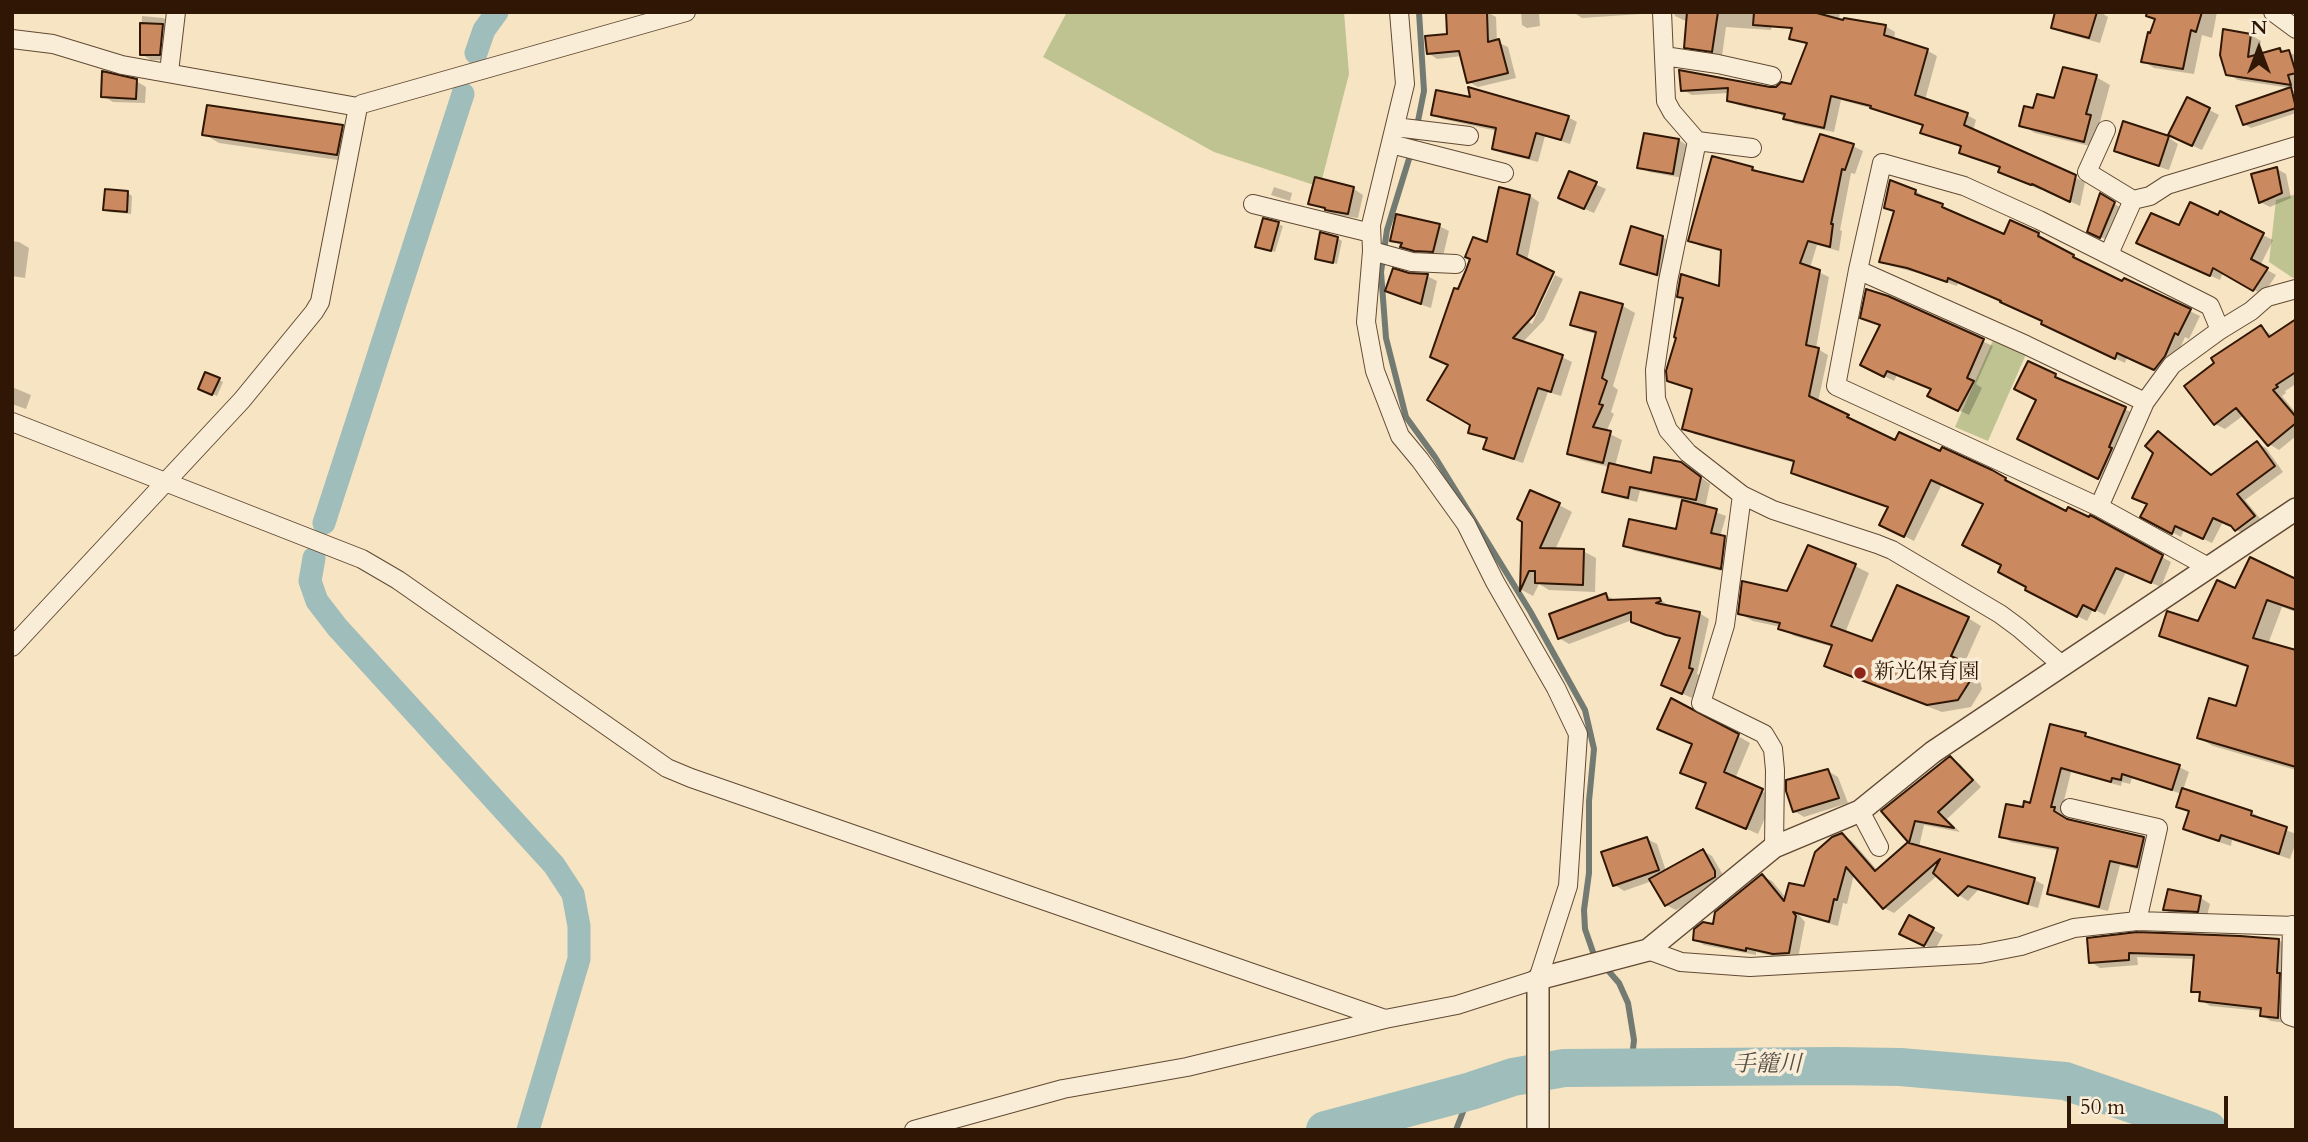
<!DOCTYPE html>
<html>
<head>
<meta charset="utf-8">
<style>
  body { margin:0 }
  #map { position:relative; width:2308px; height:1142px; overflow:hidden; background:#f7e4c2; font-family:Cardo,serif }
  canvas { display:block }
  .frame { position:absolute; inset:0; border:14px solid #2f1605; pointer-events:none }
  .north { position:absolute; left:2224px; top:14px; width:70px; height:70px; -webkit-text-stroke:5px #faedd7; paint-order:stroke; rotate:0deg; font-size:19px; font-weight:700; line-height:28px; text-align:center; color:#2f1605 }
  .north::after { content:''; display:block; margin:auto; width:24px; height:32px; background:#2f1605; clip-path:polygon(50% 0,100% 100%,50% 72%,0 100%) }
  .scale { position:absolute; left:2067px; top:1096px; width:161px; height:32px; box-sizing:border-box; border:4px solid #2f1605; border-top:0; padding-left:9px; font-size:21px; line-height:24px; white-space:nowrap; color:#2f1605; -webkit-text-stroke:5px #faedd7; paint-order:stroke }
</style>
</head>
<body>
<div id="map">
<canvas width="2308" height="1142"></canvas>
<div class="frame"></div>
<div class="north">N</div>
<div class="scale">50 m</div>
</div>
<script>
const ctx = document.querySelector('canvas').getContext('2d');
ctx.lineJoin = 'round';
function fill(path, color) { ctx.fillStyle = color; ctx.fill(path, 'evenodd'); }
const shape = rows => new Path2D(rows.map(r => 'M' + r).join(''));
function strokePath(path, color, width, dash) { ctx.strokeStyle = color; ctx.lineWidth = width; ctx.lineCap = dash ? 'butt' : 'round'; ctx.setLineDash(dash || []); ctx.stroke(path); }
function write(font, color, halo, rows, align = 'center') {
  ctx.font = font + ' Cardo,"Noto Serif JP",serif'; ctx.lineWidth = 7; ctx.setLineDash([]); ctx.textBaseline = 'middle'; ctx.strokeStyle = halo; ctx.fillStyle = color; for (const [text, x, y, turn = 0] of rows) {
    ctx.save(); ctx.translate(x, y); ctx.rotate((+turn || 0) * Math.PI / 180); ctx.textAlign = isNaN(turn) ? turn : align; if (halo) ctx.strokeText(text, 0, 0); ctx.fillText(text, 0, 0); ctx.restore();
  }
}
fill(shape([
  [1067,12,1344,12,1349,74,1320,187,1214,152,1043,57],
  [2296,194,2296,276,2293,278,2269,262,2276,200],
  [1994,338,2027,352,1988,441,1955,427]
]), '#bfc392');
fill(shape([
  [1487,12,1496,17,1497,42,1508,47,1516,78,1478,87,1469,82,1462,56,1437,59,1428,53,1449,35,1448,14],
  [1521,12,1539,12,1540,26,1527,28,1522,25],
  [1573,12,1641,12,1641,14,1582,18],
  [1674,12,1774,12,1771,30,1726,27,1722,56,1696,52,1686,47,1688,22,1675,16],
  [1797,12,1840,12,1839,19,1885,26,1895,32,1894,40,1928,51,1937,56,1925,100,1967,115,1976,120,1973,131,2085,182,2080,206,2042,188,2041,190,2010,177,2000,172,2002,168,1970,158,1961,152,1963,147,1932,137,1922,132,1924,126,1874,109,1841,100,1834,132,1795,124,1773,110,1792,86,1808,45,1791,38],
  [2057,12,2100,12,2108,17,2100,43,2064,33,2053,27],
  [2159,12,2217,12,2212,38,2202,35,2194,74,2154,68,2143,61],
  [142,16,163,18,173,24,169,60,151,60,141,54],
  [2225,31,2251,35,2261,41,2258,56,2280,50,2296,55,2296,89,2238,80,2228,74],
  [1681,72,1760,92,1757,110,1738,105,1728,100,1729,93,1692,95,1683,90],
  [2096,77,2110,85,2100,122,2104,125,2098,148,2035,133,2021,125,2034,110],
  [136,81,146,87,145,103,113,102,103,96],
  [2291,89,2296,92,2296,113,2251,128,2244,124],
  [2188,99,2219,115,2202,150,2180,140],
  [1433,114,1568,117,1577,122,1570,144,1545,136,1538,162,1502,153,1494,148,1497,131,1442,119],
  [2124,123,2169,138,2178,144,2169,170,2125,156,2116,150],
  [342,127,357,136,352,162,219,143,204,134],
  [1679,140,1688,146,1683,178,1649,172,1639,167],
  [1853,146,1863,151,1855,174,1851,173,1840,230,1842,231,1839,251,1817,245,1810,268,1829,277,1816,348,1828,355,1818,402,1896,442,1941,454,1991,472,2014,485,2014,486,2067,513,2093,519,2171,562,2161,587,2126,572,2105,615,2093,609,2087,621,2037,595,2004,565,1985,504,1942,484,1914,541,1891,529,1889,508,1803,478,1793,472,1795,463,1694,434,1685,428,1694,391,1668,380,1685,299,1679,296,1721,288,1723,252,1700,246,1690,240,1713,159,1753,168,1763,174,1805,184],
  [2277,169,2286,174,2291,198,2270,207,2260,202],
  [1570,173,1606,189,1594,213,1560,198],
  [1316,180,1354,189,1363,195,1358,218,1336,215,1310,203],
  [1891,183,1916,191,1925,197,1924,200,2005,236,2038,234,2048,240,2047,242,2082,263,2123,283,2124,280,2200,316,2189,339,2185,337,2174,362,2165,375,2127,357,2125,363,2053,329,2044,321,2003,301,1958,282,1957,286,1918,273,1891,266,1881,261,1896,213,1886,207],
  [1274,187,1292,193,1290,201,1271,195],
  [107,191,128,193,132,196,131,214,109,212,105,209],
  [1530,196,1539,202,1527,261,1552,273,1529,322,1532,324,1555,275,1563,279,1544,320,1522,343,1562,357,1572,362,1561,396,1548,392,1523,463,1495,454,1485,448,1488,440,1470,432,1472,424,1450,365,1459,291,1488,244],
  [2101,196,2123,209,2110,242,2090,231],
  [2220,214,2273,240,2260,266,2276,275,2263,295,2223,272,2220,280,2148,248,2180,227,2218,217],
  [1278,224,1283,226,1275,252,1261,248],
  [1439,226,1449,231,1443,256,1425,255,1412,252,1392,240],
  [1662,237,1672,243,1666,279,1632,269,1622,264],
  [1337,238,1342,241,1337,264,1317,258],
  [12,241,19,242,29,248,25,278,12,276],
  [1409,275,1427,276,1437,281,1431,308,1396,296,1387,291],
  [1868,290,1993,346,1976,384,1982,388,1969,415,1939,401,1933,389,1897,375,1894,381,1872,370,1881,326,1862,317],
  [1581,294,1623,306,1635,313,1613,386,1618,390,1611,412,1614,414,1606,432,1622,440,1615,466,1652,475,1691,470,1710,484,1705,508,1726,516,1720,537,1734,543,1730,573,1635,551,1625,545,1678,531,1684,500,1640,491,1637,502,1613,496,1604,491,1609,467,1581,460,1569,453,1597,334,1584,331,1572,324],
  [2296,321,2296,384,2285,391,2286,393,2282,396,2296,413,2296,436,2279,450,2269,444,2244,415,2225,429,2215,424,2261,327,2273,336],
  [2055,376,2135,414,2108,483,2028,444],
  [219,380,223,382,217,396,204,390],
  [12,387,31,395,26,409,12,404],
  [2158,433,2212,476,2257,443,2266,448,2283,472,2245,500,2263,522,2246,535,2223,522,2212,543,2184,530,2181,537,2143,516,2149,505],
  [1559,505,1572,512,1555,550,1583,551,1596,558,1595,592,1549,590,1539,584,1533,596,1522,590,1524,522],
  [1808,548,1855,566,1869,573,1845,633,1873,643,1968,618,1981,626,1964,664,1977,671,1982,689,1971,707,1942,712,1840,673,1826,665,1833,647,1794,636,1781,627,1753,621,1740,614,1788,593],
  [2296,577,2296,612,2282,607,2268,644,2296,652,2296,770,2213,746,2199,738,2237,708,2249,668,2175,643,2161,635,2199,623,2236,590,2295,580],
  [1606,595,1615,600,1660,599,1670,607,1699,613,1709,619,1697,674,1701,676,1692,698,1663,685,1681,640,1632,620,1569,644,1559,638],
  [1671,735,1738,736,1750,743,1735,779,1774,797,1758,834,1698,807,1708,784,1682,772,1694,745],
  [2085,735,2095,741,2179,767,2189,772,2183,790,2250,824,2253,813,2263,819,2262,821,2296,834,2296,842,2290,859,2232,840,2231,846,2197,835,2185,828,2190,813,2178,806,2182,794,2132,778,2130,784,2122,782,2121,786,2071,772,2061,813,2064,815,2063,818,2068,821,2144,838,2153,844,2147,872,2120,865,2108,911,2059,899,2049,893,2060,851,2011,842,2001,836,2024,809,2031,805],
  [1950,758,1960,764,1981,787,1947,819,1960,832,1924,825,1919,847,2035,880,2044,885,2038,908,1978,890,1968,901,1959,895,1938,875,1894,913,1884,908,1854,874,1847,904,1843,903,1838,926,1799,915,1805,922,1798,958,1784,959,1756,952,1756,955,1704,945,1695,939,1714,926,1762,876,1772,881,1787,899,1806,889,1842,835,1852,841,1878,871,1911,843,1884,811],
  [1828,771,1838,777,1848,803,1804,817,1794,811],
  [1647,839,1657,844,1666,871,1703,851,1712,856,1727,882,1676,910,1666,905,1652,881,1624,891,1615,885],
  [2170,891,2201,898,2210,904,2207,916,2175,915,2165,910],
  [1910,917,1943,935,1935,950,1911,939],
  [2240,937,2280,941,2289,946,2287,1023,2271,1021,2262,1016,2262,1011,2210,1006,2201,1000,2202,995,2193,991,2196,959,2137,957,2138,965,2100,968,2091,962,2089,940]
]), '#0003');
strokePath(shape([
  [1419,12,1424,91,1413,146,1387,230,1381,272,1386,338,1406,417,1435,457,1530,611,1585,710,1594,749,1589,801,1589,873,1584,910,1585,929,1594,955,1598,959],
  [1605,967,1619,983,1628,1003,1634,1040,1631,1067],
  [1456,1130,1471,1091]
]), '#727a72', 6);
strokePath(shape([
  [476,53,484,30,497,12],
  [324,523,463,94],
  [314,558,310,581,317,601,337,627,554,865,573,894,579,926,579,959,528,1130]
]), '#9fbdba', 23);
strokePath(shape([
  [1325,1130,1471,1091,1513,1077,1564,1068,1836,1066,1900,1067,2065,1081,2208,1130]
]), '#9fbdba', 38);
const building = shape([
  [1446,12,1487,12,1488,42,1499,39,1508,73,1467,83,1459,51,1427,54,1425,36,1447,34,1446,12],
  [1687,12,1718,12,1712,52,1684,48,1687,12],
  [1754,12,1813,12,1843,20,1844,18,1886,25,1884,35,1928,49,1915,95,1968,113,1964,125,2076,175,2070,202,2032,184,2031,185,1998,172,2000,167,1959,153,1961,146,1920,133,1923,125,1870,108,1871,106,1831,96,1824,128,1783,119,1785,114,1727,101,1728,88,1681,91,1679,70,1770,87,1776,87,1781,82,1791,84,1807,43,1789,39,1792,28,1753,25,1754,12],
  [2055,12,2097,12,2089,38,2051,28,2055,12],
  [2147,12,2202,12,2196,32,2191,30,2183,69,2141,62,2148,32,2150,33,2155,19,2146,16,2147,12],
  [140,23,163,24,160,55,140,55,140,23],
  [2223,29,2251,34,2248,57,2280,48,2281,52,2289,50,2296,73,2288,75,2291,85,2226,75,2220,55,2223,29],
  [2063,67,2097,75,2086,114,2091,115,2084,142,2019,126,2024,106,2033,108,2037,94,2054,98,2063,67],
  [102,71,137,79,136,99,101,97,102,71],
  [1468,87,1569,116,1561,140,1536,133,1529,158,1492,149,1496,128,1431,115,1436,90,1470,97,1468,87],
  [2291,87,2296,108,2243,125,2236,106,2291,87],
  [2187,97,2210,108,2192,146,2168,135,2187,97],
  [207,105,343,125,337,155,202,135,207,105],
  [2123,121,2169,136,2159,166,2114,151,2123,121],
  [1644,133,1679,139,1673,174,1637,168,1644,133],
  [1820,134,1854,144,1845,170,1842,169,1831,224,1833,224,1830,247,1808,241,1800,263,1820,270,1806,345,1819,348,1809,396,1849,415,1847,417,1895,440,1899,432,1940,451,1942,447,1992,470,2006,478,2005,480,2066,511,2068,507,2089,517,2090,515,2094,517,2163,555,2151,583,2116,568,2095,611,2083,605,2077,617,2025,590,2026,587,1998,572,2001,565,1962,545,1983,504,1931,480,1904,537,1879,525,1888,507,1791,473,1794,461,1682,429,1692,389,1667,381,1666,371,1676,338,1674,337,1683,298,1677,297,1681,274,1719,286,1721,250,1688,241,1712,156,1753,167,1752,170,1803,182,1820,134],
  [2277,167,2282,193,2259,203,2251,174,2277,167],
  [1569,171,1597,182,1584,209,1558,198,1569,171],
  [1315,177,1354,187,1348,214,1325,210,1325,208,1308,204,1315,177],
  [1890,180,1916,190,1915,194,1943,204,1942,207,2004,234,2010,220,2039,233,2038,236,2074,255,2073,257,2122,281,2124,278,2191,309,2178,335,2175,333,2165,356,2154,370,2117,353,2115,359,2041,324,2042,321,2000,302,2001,301,1948,278,1947,282,1907,268,1879,262,1894,211,1884,208,1890,180],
  [1499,187,1530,195,1517,254,1554,272,1534,315,1513,338,1563,355,1551,392,1538,388,1514,459,1483,449,1487,438,1468,433,1470,425,1427,400,1448,365,1430,357,1454,288,1458,289,1466,270,1470,259,1465,257,1473,237,1487,242,1499,187],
  [105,189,128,191,127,212,103,210,105,189],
  [2100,193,2115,202,2100,238,2087,232,2100,193],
  [2190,202,2218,215,2220,211,2264,233,2251,259,2268,268,2253,291,2213,268,2210,276,2136,243,2151,213,2179,225,2190,202],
  [1396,214,1440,224,1433,252,1414,251,1400,247,1402,243,1390,241,1396,214],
  [1263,218,1279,222,1271,251,1255,247,1263,218],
  [1631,226,1663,236,1657,275,1620,264,1631,226],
  [1320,232,1338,237,1333,263,1315,259,1320,232],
  [1393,268,1409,273,1428,274,1421,304,1385,291,1393,268],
  [1866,289,1888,296,1984,339,1967,378,1974,381,1958,411,1927,396,1931,389,1887,371,1884,377,1860,365,1880,325,1860,318,1866,289],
  [1580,292,1623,304,1602,378,1607,381,1599,404,1603,405,1593,427,1611,431,1603,463,1567,454,1596,332,1570,325,1580,292],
  [2296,319,2296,372,2276,385,2278,387,2273,390,2296,417,2296,423,2268,446,2236,408,2214,425,2184,386,2214,363,2211,358,2261,325,2269,337,2296,319],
  [2028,361,2056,374,2055,377,2126,407,2109,447,2112,448,2098,479,2017,439,2036,400,2014,389,2028,361],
  [205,372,220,378,212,395,198,389,205,372],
  [2158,431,2211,475,2257,441,2275,466,2237,494,2255,516,2235,531,2231,526,2213,518,2203,539,2175,526,2172,534,2140,517,2147,504,2132,498,2153,453,2145,446,2158,431],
  [1654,457,1681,462,1701,477,1696,500,1630,487,1628,498,1602,492,1609,463,1651,473,1654,457],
  [1530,490,1560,503,1540,548,1584,549,1583,585,1535,583,1535,571,1529,571,1520,591,1522,522,1517,519,1530,490],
  [1682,500,1717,509,1711,533,1725,536,1721,569,1623,546,1629,519,1676,529,1682,500],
  [1808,545,1856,564,1831,626,1872,641,1897,585,1969,617,1951,656,1964,662,1970,681,1958,700,1927,705,1824,666,1832,645,1778,629,1780,623,1738,614,1742,581,1787,591,1808,545],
  [2250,557,2296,579,2296,610,2267,600,2253,638,2296,650,2296,767,2197,738,2209,698,2236,706,2248,666,2159,636,2167,611,2198,621,2217,580,2235,588,2250,557],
  [1606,593,1608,600,1660,598,1661,601,1656,603,1700,612,1689,668,1693,669,1682,694,1661,685,1680,638,1666,635,1631,622,1631,612,1558,639,1549,614,1606,593],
  [1671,698,1739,734,1724,772,1763,789,1746,829,1696,808,1706,783,1680,773,1692,744,1657,729,1671,698],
  [2050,724,2086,733,2085,736,2180,765,2172,790,2122,774,2121,780,2112,778,2111,782,2061,768,2051,807,2055,807,2054,811,2067,819,2144,837,2137,867,2110,861,2099,907,2047,894,2058,848,1999,837,2006,804,2023,807,2024,801,2030,803,2050,724],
  [1950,756,1973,780,1938,812,1954,828,1915,821,1909,843,2035,878,2028,904,1968,886,1958,896,1933,873,1940,859,1883,909,1846,867,1837,900,1834,899,1829,922,1793,912,1796,916,1789,953,1773,954,1746,948,1746,951,1693,940,1694,929,1703,922,1713,924,1715,912,1762,874,1784,901,1789,883,1804,886,1815,852,1832,837,1842,833,1875,871,1908,842,1881,811,1950,756],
  [1828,769,1839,798,1793,812,1786,791,1786,780,1828,769],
  [2182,788,2252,811,2251,815,2287,827,2279,854,2221,835,2219,841,2183,829,2189,811,2176,807,2182,788],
  [1647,837,1659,870,1613,886,1601,852,1647,837],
  [1703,849,1715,871,1715,877,1665,906,1649,879,1703,849],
  [2168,889,2201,896,2198,912,2163,910,2168,889],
  [1909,915,1934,928,1924,946,1899,934,1909,915],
  [2137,932,2240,936,2279,939,2277,973,2280,973,2278,1018,2260,1016,2261,1008,2199,1001,2200,992,2191,992,2194,955,2129,953,2129,960,2089,963,2087,938,2137,932]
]);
fill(building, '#ca895f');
strokePath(building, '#2f1605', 2);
const minor = shape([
  [1662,12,1666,101,1672,112,1697,141,1668,281,1655,370,1656,399,1668,430,1688,453,1742,495,1773,510,1877,544,1892,550,2000,614,2019,628,2063,666],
  [2273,12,2296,29],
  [12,39,53,44,122,65,358,107],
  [1664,56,1718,64,1772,76],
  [169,72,176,12],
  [1395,127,1469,136],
  [2106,130,2087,172,2133,200],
  [1697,141,1752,148],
  [1391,144,1504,173],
  [1253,204,1371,233],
  [1372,251,1412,262,1456,264],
  [2111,255,2112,247,2133,200,2150,196,2167,185,2296,146],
  [1858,270,2026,345,2145,402],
  [2220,330,2251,311,2267,297,2296,289],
  [12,422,362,559,398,580,667,768,691,778,1385,1019],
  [1742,495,1725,625,1701,703,1764,734,1773,749,1775,770,1774,847],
  [2099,507,2145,402,2172,365,2220,330,2210,306,2039,220,1964,186,1882,163,1858,270,1836,386,2099,507,2210,568],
  [12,647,242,400,314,312,320,302,358,107,362,104,686,12],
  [2070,808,2158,828,2137,921],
  [1860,811,1879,847],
  [2292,925,2290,1016,2296,1018],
  [1648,950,1681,962,1750,967,1980,954,2021,946,2074,928,2137,921,2296,926],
  [914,1130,1063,1089,1187,1067,1385,1019,1457,1005,1538,979,1568,886,1578,734,1556,688,1495,582,1466,524,1420,460,1400,436,1375,371,1366,322,1372,251,1371,225,1405,84,1399,12]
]);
const tertiary = shape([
  [1538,1130,1538,979,1648,950,1774,847,1860,811,1933,752,2296,509]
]);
strokePath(minor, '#614a34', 20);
strokePath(tertiary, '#614a34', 24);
strokePath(minor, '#faedd7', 18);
strokePath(tertiary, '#faedd7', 21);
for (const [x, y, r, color] of [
  [1860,673,7,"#8f2418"]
]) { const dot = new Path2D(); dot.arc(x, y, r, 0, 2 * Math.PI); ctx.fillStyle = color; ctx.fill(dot); strokePath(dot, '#faedd7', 2.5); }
write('21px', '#2f1605', '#faedd7', [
  ["新光保育園",1874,673]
], 'left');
write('italic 23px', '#565044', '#faedd7', [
  ["手籠川",1767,1066]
]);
</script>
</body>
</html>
